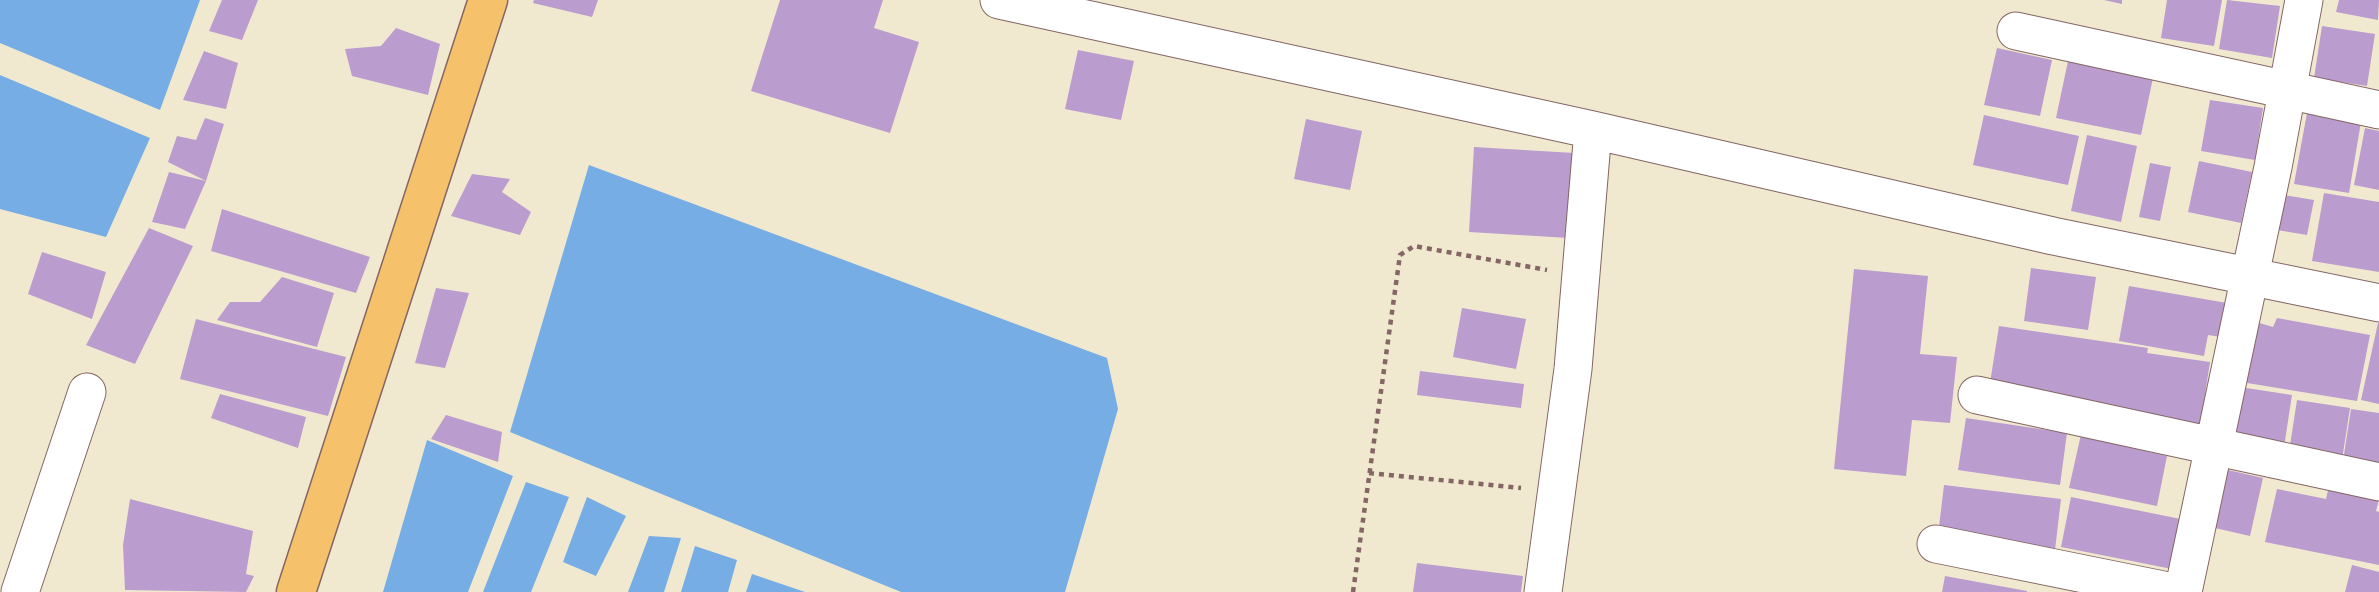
<!DOCTYPE html>
<html>
<head>
<meta charset="utf-8">
<style>
  body { margin:0 }
  canvas { display:block; background:#f0e9cf }
</style>
</head>
<body>
<canvas width="2379" height="592"></canvas>
<script>
const ctx = document.querySelector('canvas').getContext('2d');
ctx.lineJoin = 'round';
function fill(path, color) { ctx.fillStyle = color; ctx.fill(path, 'evenodd'); }
const shape = rows => new Path2D(rows.map(r => 'M' + r).join(''));
function strokePath(path, color, width, dash) { ctx.strokeStyle = color; ctx.lineWidth = width; ctx.lineCap = dash ? 'butt' : 'round'; ctx.setLineDash(dash || []); ctx.stroke(path); }
fill(shape([
  [0,0,200,0,160,110,0,43],
  [0,75,150,138,106,237,0,209],
  [589,165,1107,358,1118,409,1065,592,901,592,510,432],
  [427,440,513,476,468,592,383,592],
  [526,482,569,497,531,592,483,592],
  [587,497,626,516,596,576,563,562],
  [649,536,681,538,664,592,628,592],
  [695,546,737,560,728,592,681,592],
  [752,574,805,592,746,592]
]), '#76ade5');
fill(shape([
  [222,0,258,0,242,40,209,31],
  [534,0,598,0,592,17,533,3],
  [780,0,883,0,874,28,919,42,890,133,751,91],
  [2104,0,2122,0,2122,4],
  [2167,0,2222,0,2214,46,2161,38],
  [2227,0,2280,6,2272,58,2219,49],
  [2339,0,2379,0,2378,20,2336,12],
  [2322,26,2375,34,2367,86,2314,78],
  [396,28,440,44,428,95,352,76,345,49,381,46],
  [1997,48,2052,60,2040,116,1984,105],
  [1078,50,1134,61,1121,120,1065,109],
  [204,51,238,63,226,109,183,100],
  [2068,61,2153,78,2141,135,2056,118],
  [2210,100,2263,108,2255,160,2201,151],
  [2307,113,2361,122,2349,193,2294,184],
  [1984,115,2079,136,2068,185,1973,165],
  [205,118,224,124,206,181,168,162,177,136,196,140],
  [1306,119,1362,131,1350,190,1294,179],
  [2365,128,2379,131,2379,190,2354,185],
  [2087,135,2137,146,2121,222,2071,211],
  [1474,147,1574,153,1569,238,1469,232],
  [2199,161,2252,172,2241,223,2188,212],
  [2150,163,2171,167,2160,221,2139,217],
  [169,172,206,181,185,229,152,222],
  [472,174,510,179,502,192,531,212,520,235,451,216],
  [2324,193,2379,202,2379,272,2312,261],
  [2284,195,2314,200,2307,235,2277,230],
  [222,209,370,257,356,293,211,251],
  [149,228,193,246,135,364,86,345],
  [42,252,106,272,92,319,28,294],
  [2031,268,2096,277,2088,330,2024,321],
  [1854,269,1928,276,1920,354,1957,357,1950,423,1912,420,1906,476,1834,469],
  [282,277,334,293,317,347,217,320,230,302,260,302],
  [2129,286,2227,303,2221,337,2208,335,2204,356,2119,341],
  [436,288,469,293,445,368,415,363],
  [1462,308,1526,319,1516,369,1453,357],
  [2277,318,2370,335,2357,401,2241,382,2253,321,2273,327],
  [196,319,346,357,328,416,180,379],
  [2378,323,2379,323,2379,404,2361,400],
  [1999,326,2148,348,2147,353,2210,362,2200,426,1989,389],
  [1420,371,1524,384,1521,408,1417,395],
  [2240,387,2292,395,2284,447,2231,439],
  [220,394,306,417,298,448,211,418],
  [2297,400,2350,408,2342,460,2289,452],
  [2351,409,2379,413,2379,467,2343,461],
  [446,415,502,432,498,462,431,439],
  [1966,418,2067,433,2060,485,1958,470],
  [2082,430,2138,442,2136,449,2167,456,2157,506,2069,488],
  [2228,470,2263,478,2250,536,2215,528],
  [1944,485,2061,499,2055,550,1938,535],
  [2329,486,2379,499,2376,511,2379,512,2379,565,2265,542,2277,489,2326,499],
  [2071,497,2186,520,2177,570,2061,547],
  [130,499,253,531,246,574,254,576,246,592,125,590,123,545],
  [1417,563,1523,576,1521,592,1413,592],
  [2352,565,2379,572,2379,592,2345,592],
  [1945,576,2027,591,2027,592,1942,592]
]), '#bb9ccf');
const street = shape([
  [999,0,1593,130,2053,236,2379,303],
  [2016,31,2379,110],
  [1977,395,2379,482],
  [1936,544,2173,592],
  [20,592,87,392],
  [1543,592,1573,369,1593,130],
  [2183,592,2273,167,2304,0]
]);
const highway = shape([
  [296,592,488,0]
]);
strokePath(street, '#846664', 39);
strokePath(highway, '#846664', 41);
strokePath(shape([
  [1369,473,1521,488],
  [1353,592,1400,255,1414,246,1547,270]
]), '#846664', 4.5, [5, 5]);
strokePath(street, '#fff', 37);
strokePath(highway, '#f6c16b', 38);
</script>
</body>
</html>
